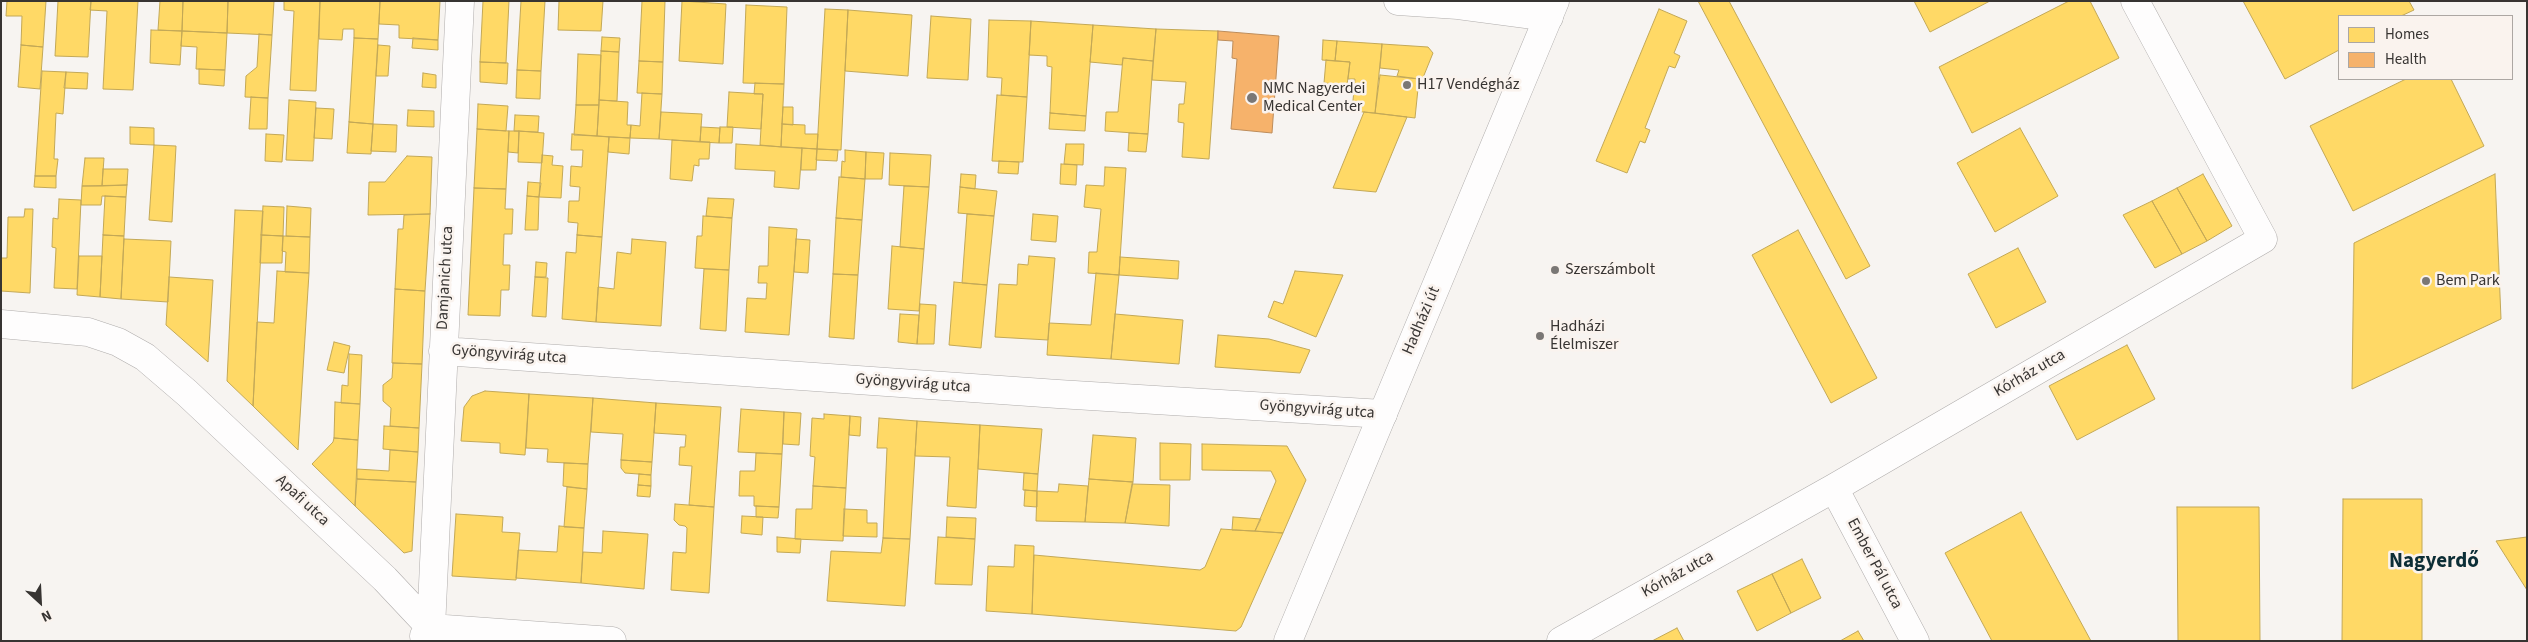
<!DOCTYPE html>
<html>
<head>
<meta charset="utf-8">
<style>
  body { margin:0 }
  #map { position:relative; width:2528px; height:642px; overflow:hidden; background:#f7f4f1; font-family:"Source Sans 3",sans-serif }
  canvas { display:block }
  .frame { position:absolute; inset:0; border:2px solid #373432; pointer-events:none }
  .legend { position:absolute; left:2338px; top:15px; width:175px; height:65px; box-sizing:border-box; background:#faf3ee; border:1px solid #aca7a3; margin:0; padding:6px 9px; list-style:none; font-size:15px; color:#373432 }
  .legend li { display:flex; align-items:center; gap:10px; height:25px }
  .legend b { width:25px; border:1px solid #aca7a3 }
  .north { position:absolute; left:15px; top:577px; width:50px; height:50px; -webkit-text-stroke:4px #faf3ee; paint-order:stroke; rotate:155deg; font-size:14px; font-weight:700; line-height:20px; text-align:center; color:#373432 }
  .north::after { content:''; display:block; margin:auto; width:18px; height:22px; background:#373432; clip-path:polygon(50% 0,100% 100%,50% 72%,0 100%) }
</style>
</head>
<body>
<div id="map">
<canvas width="2528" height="642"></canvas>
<div class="frame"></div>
<ul class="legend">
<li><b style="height:14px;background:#ffd966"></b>Homes</li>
<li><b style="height:14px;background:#f6b26b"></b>Health</li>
</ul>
<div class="north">N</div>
</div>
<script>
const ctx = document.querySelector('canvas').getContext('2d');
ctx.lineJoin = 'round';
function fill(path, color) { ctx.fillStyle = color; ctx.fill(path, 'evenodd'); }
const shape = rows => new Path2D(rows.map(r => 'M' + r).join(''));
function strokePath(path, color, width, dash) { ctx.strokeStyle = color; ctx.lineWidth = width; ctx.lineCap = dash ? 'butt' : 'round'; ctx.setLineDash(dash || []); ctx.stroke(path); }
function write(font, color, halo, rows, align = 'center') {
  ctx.font = font + ' "Source Sans 3",sans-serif'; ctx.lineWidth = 5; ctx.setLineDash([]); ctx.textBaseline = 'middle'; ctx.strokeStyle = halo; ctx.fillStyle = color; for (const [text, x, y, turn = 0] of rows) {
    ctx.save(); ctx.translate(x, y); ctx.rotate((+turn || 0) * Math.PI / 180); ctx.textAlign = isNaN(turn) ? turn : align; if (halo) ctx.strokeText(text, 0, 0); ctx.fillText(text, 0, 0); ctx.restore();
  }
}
const homes = shape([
  [7,1,46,1,43,47,21,45,22,16,6,16,7,1],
  [58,1,91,1,88,57,55,56,58,1],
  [91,1,138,1,133,90,103,89,107,11,90,10,91,1],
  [160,1,183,1,182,31,158,30,160,1],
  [183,1,228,1,227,33,182,31,183,1],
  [228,1,274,1,272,35,227,33,228,1],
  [284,1,320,1,316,91,290,90,294,11,284,10,284,1],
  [320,1,380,1,378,39,354,38,354,29,343,29,342,40,319,39,320,1],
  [380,1,440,1,438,40,399,38,399,25,379,24,380,1],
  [483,1,509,1,506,63,480,62,483,1],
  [521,1,545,1,541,71,517,70,521,1],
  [559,1,603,1,601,31,558,30,559,1],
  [642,1,665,1,663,62,639,61,642,1],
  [682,1,726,4,723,64,679,61,682,1],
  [1698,1,1729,1,1870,266,1846,279,1698,1],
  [1914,1,1990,1,1930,32,1914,1],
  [2069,1,2090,1,2119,58,1972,133,1939,67,2069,1],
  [2243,1,2409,1,2414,10,2401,16,2339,16,2339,50,2285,79,2243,1],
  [746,5,787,7,784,84,743,83,746,5],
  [825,9,848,10,841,150,817,149,825,9],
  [1659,9,1687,21,1674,53,1680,56,1675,68,1669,66,1645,128,1650,130,1645,143,1640,141,1627,173,1596,161,1659,9],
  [848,10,912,15,908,76,845,71,848,10],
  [931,16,971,19,968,80,927,78,931,16],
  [989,20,1031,21,1027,97,1001,95,1002,78,987,77,989,20],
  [1031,21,1093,25,1086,116,1050,113,1052,67,1047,66,1047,56,1029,55,1031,21],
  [1093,25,1156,29,1153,61,1123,58,1122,65,1090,62,1093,25],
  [1156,29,1218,31,1209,159,1182,157,1184,123,1178,122,1179,104,1184,104,1186,82,1152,80,1156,29],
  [151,30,182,31,180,65,150,63,151,30],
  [182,31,227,33,225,70,196,69,197,47,181,46,182,31],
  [259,34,272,35,268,98,245,97,246,76,257,67,259,34],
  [602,37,620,38,619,52,601,51,602,37],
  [354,38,378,39,373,124,349,122,354,38],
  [413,38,438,40,438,50,412,48,413,38],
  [1323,40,1337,41,1335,61,1322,60,1323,40],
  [1337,41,1382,44,1375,113,1352,111,1355,79,1348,79,1350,62,1335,61,1337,41],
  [1382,44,1428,47,1433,53,1418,90,1419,79,1397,76,1399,70,1380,68,1382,44],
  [21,45,43,47,40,89,18,87,21,45],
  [378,45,390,46,388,76,376,76,378,45],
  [601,51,619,52,617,101,599,100,601,51],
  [578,54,601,55,599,105,576,105,578,54],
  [1123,58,1153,61,1148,134,1105,131,1106,112,1118,112,1123,58],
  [1326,60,1350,62,1347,85,1324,83,1326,60],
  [639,61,663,62,662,94,637,93,639,61],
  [480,62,508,63,507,84,480,82,480,62],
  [199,69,225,70,224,86,199,84,199,69],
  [517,70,541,71,540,99,516,98,517,70],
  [42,71,66,72,63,114,56,113,54,159,58,159,56,176,35,176,42,71],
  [66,72,88,73,87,89,64,88,66,72],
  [423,73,436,75,436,88,422,87,423,73],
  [1380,75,1419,79,1415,118,1375,113,1380,75],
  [2406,79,2451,79,2484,146,2353,211,2310,126,2406,79],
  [755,83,784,84,781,147,760,145,763,94,754,94,755,83],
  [729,92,763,94,761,129,727,127,729,92],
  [642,93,662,94,659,139,630,138,631,125,640,126,642,93],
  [997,95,1027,97,1023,162,992,161,997,95],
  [251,97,268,98,267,129,249,129,251,97],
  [289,100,316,102,313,161,286,160,289,100],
  [599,100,628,102,627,125,631,125,630,138,597,136,599,100],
  [478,104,508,106,506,131,477,129,478,104],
  [576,105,599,105,597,136,574,135,576,105],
  [783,107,793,107,793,125,782,124,783,107],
  [316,108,334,109,332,139,314,138,316,108],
  [408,110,434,111,434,127,407,126,408,110],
  [661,112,702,114,700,142,659,139,661,112],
  [1364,112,1407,117,1376,192,1333,188,1364,112],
  [1050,113,1086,116,1085,131,1049,129,1050,113],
  [515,115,539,116,538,132,514,131,515,115],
  [349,122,373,124,371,154,347,153,349,122],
  [373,124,397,125,396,152,371,151,373,124],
  [782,124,805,125,805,134,818,134,817,149,781,147,782,124],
  [130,127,154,128,154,145,130,144,130,127],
  [701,127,720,128,719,143,700,142,701,127],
  [720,127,733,127,732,143,719,143,720,127],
  [2020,128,2058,196,1995,232,1957,163,2020,128],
  [477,129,509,131,506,189,474,188,477,129],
  [509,131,519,131,518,153,508,152,509,131],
  [519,131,544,133,542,163,518,162,519,131],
  [1129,133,1148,134,1146,152,1128,151,1129,133],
  [266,134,284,135,282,162,265,161,266,134],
  [572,134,609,137,602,237,577,235,578,223,568,222,569,201,579,201,580,187,570,186,571,166,582,167,583,150,571,150,572,134],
  [609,137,630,138,629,154,608,152,609,137],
  [672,140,710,142,709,159,699,159,699,166,694,165,692,181,670,179,672,140],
  [736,144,802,148,799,189,774,187,775,171,735,169,736,144],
  [1066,144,1084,144,1083,165,1064,164,1066,144],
  [154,145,176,146,172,222,149,220,154,145],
  [802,148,817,149,816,170,801,170,802,148],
  [817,149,838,150,837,161,816,160,817,149],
  [845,150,866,152,865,179,841,177,842,161,845,162,845,150],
  [866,152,884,153,882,179,865,179,866,152],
  [890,153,931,155,929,187,889,185,890,153],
  [542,155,553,156,552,165,563,166,561,198,539,197,542,155],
  [407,156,432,157,430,214,368,215,369,182,385,182,407,156],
  [85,158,104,158,102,186,82,186,85,158],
  [999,161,1019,162,1018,174,998,173,999,161],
  [1061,164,1077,165,1076,185,1060,184,1061,164],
  [1105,167,1126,168,1119,275,1088,273,1089,252,1097,252,1101,209,1084,207,1086,185,1104,186,1105,167],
  [103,169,128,169,127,185,102,186,103,169],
  [961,174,976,175,975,189,960,187,961,174],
  [2203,174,2232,226,2207,241,2177,188,2203,174],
  [2495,174,2501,319,2352,389,2354,243,2495,174],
  [35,176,56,176,56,188,34,187,35,176],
  [839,177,865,179,862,220,836,218,839,177],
  [528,182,541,183,539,197,527,196,528,182],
  [127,185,126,197,102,196,101,205,81,205,82,186,127,185],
  [904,186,929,187,924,249,900,247,904,186],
  [960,187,997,191,994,216,958,213,960,187],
  [474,188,506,189,505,209,513,209,512,234,504,234,503,265,510,265,509,290,501,290,500,316,468,315,474,188],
  [2177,188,2207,241,2182,254,2152,201,2177,188],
  [105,196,126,197,124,236,103,235,105,196],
  [527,196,539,197,538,230,525,230,527,196],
  [708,198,734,199,732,218,706,216,708,198],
  [59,199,81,200,77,289,54,288,56,248,52,247,53,218,58,219,59,199],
  [2152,201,2182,254,2155,268,2123,215,2152,201],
  [263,206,284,207,283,236,261,235,263,206],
  [287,206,311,208,310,237,286,236,287,206],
  [25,209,33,209,30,293,1,291,1,258,7,258,8,217,24,217,25,209],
  [235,210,263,211,253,406,227,381,235,210],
  [430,214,425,291,395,289,398,229,403,229,404,215,430,214],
  [967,214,994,216,987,285,962,283,967,214],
  [1033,214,1058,216,1056,242,1031,240,1033,214],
  [703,216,732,218,729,270,695,268,697,236,702,236,703,216],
  [836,218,862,220,858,275,833,274,836,218],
  [769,227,797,229,789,335,745,332,747,298,766,299,767,283,758,283,759,266,768,266,769,227],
  [1798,230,1877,378,1831,403,1752,255,1798,230],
  [103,235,124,236,121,299,100,297,103,235],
  [261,235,283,236,282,263,260,263,261,235],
  [577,235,602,237,596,322,562,319,566,252,576,253,577,235],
  [283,236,310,237,309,273,285,272,286,252,282,251,283,236],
  [124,239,171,241,168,302,121,299,124,239],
  [632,239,666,242,661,326,596,322,598,287,614,289,617,252,631,254,632,239],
  [796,239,810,240,808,273,794,272,796,239],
  [892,246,924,249,919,311,888,309,892,246],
  [2018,248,2046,302,1996,328,1968,274,2018,248],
  [79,256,102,256,100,297,77,295,79,256],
  [1029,256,1055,258,1048,340,995,337,999,284,1017,285,1018,264,1028,265,1029,256],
  [1120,257,1179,261,1178,279,1119,275,1120,257],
  [536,262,547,263,546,277,535,277,536,262],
  [704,269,729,270,726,331,700,329,704,269],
  [277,271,309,273,298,450,253,406,257,322,274,323,277,271],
  [1295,271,1343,275,1316,337,1268,317,1274,301,1283,304,1295,271],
  [1096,273,1119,275,1111,359,1047,355,1049,323,1091,325,1096,273],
  [833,274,858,275,854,339,829,337,833,274],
  [169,277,213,280,208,362,166,325,169,277],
  [535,277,548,278,546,317,532,316,535,277],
  [954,282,987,285,981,348,949,345,954,282],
  [395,289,425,291,422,364,392,363,395,289],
  [920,304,936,305,934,344,917,344,920,304],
  [900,314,919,315,917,344,898,342,900,314],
  [1115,314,1183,320,1179,364,1111,359,1115,314],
  [1218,335,1269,339,1310,350,1300,373,1215,367,1218,335],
  [334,342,350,346,344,373,327,370,334,342],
  [2127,345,2155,399,2077,440,2049,386,2127,345],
  [349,354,362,355,360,404,341,403,342,385,348,386,349,354],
  [393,363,422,364,419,428,390,426,391,408,383,401,383,385,392,378,393,363],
  [485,391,529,394,525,455,500,453,500,443,461,441,464,407,472,396,485,391],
  [529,394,593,398,588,464,547,462,548,449,526,448,529,394],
  [593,398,656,403,652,462,621,460,623,434,591,432,593,398],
  [335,402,360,404,358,440,334,438,335,402],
  [656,403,721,407,714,507,689,505,692,466,679,465,680,447,685,447,686,435,654,433,656,403],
  [741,409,784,412,782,454,738,452,741,409],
  [784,412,801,413,799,445,783,444,784,412],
  [824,414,850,416,846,488,813,486,815,457,810,456,812,418,824,419,824,414],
  [850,416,861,417,860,436,849,435,850,416],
  [879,418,917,421,910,539,883,538,887,448,877,448,879,418],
  [917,421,980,425,976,508,947,506,950,457,915,456,917,421],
  [980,425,1042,429,1038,474,978,469,980,425],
  [384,426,419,428,418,452,383,449,384,426],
  [1093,435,1136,438,1133,482,1089,479,1093,435],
  [334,438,358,440,355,506,312,464,333,442,334,438],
  [1160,443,1191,444,1190,480,1160,480,1160,443],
  [1202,444,1287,446,1306,480,1283,533,1255,531,1276,481,1271,471,1202,470,1202,444],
  [390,450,418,452,416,482,357,479,357,469,389,471,390,450],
  [756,453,782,454,779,507,754,506,754,496,739,496,740,471,755,471,756,453],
  [621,460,652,462,651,475,625,473,621,468,621,460],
  [564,463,588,464,587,489,563,486,564,463],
  [1024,473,1038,474,1037,491,1023,490,1024,473],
  [639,474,651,475,651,486,638,485,639,474],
  [357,479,416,482,412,551,404,553,355,506,357,479],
  [1089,479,1133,482,1125,523,1085,522,1089,479],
  [1059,484,1088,486,1085,522,1036,521,1037,491,1058,492,1059,484],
  [1132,484,1170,485,1169,526,1125,523,1132,484],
  [638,485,651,486,650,497,637,496,638,485],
  [813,486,846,488,843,541,795,539,796,509,812,509,813,486],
  [567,487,587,489,584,528,564,527,567,487],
  [1025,490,1037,491,1037,507,1024,506,1025,490],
  [2343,499,2422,499,2422,641,2342,641,2343,499],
  [675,504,714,507,709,593,671,590,673,552,686,553,687,528,685,526,679,525,674,520,675,504],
  [756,506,779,507,778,518,756,517,756,506],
  [2177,507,2259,507,2260,641,2178,641,2177,507],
  [844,509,867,510,867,523,877,523,877,537,843,536,844,509],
  [2021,512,2091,641,1992,641,1945,553,2021,512],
  [456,514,503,517,502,532,520,533,516,580,452,576,456,514],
  [742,516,763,517,762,535,741,533,742,516],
  [947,517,976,518,975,539,946,537,947,517],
  [1233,517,1261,519,1255,531,1232,530,1233,517],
  [559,526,584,528,581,583,516,578,518,550,557,552,559,526],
  [1221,529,1283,533,1241,627,1236,631,1032,614,1034,555,1200,570,1205,567,1221,529],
  [603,531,648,534,644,589,581,583,583,552,602,553,603,531],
  [777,537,801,539,800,553,777,552,777,537],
  [938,537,975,539,972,585,935,584,938,537],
  [2527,537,2527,590,2496,541,2527,537],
  [883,538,910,539,905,606,827,601,831,551,881,553,883,538],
  [1015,545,1034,546,1032,614,986,611,988,566,1014,567,1015,545],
  [1802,559,1821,598,1791,613,1772,574,1802,559],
  [1772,574,1791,613,1757,631,1737,591,1772,574],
  [1677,628,1684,641,1652,641,1677,628],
  [1858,631,1864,641,1840,641,1858,631]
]);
fill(homes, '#ffd966');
strokePath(homes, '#c3a856', 1);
const health = shape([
  [1218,31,1279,36,1272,133,1231,129,1237,59,1232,58,1233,41,1218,40,1218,31]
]);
fill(health, '#f6b26b');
strokePath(health, '#bd8c5a', 1);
const minor = shape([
  [1398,1,1458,5,1549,17],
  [1,324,88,332,118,342,145,357,187,393,385,579,431,628,612,641],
  [443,351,1058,394,1383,414],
  [1834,488,1915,641],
  [424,636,431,628,460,1],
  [1561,641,1834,488,2263,239,2135,1]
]);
const tertiary = shape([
  [1288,641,1555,1]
]);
strokePath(minor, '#afacab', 29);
strokePath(tertiary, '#afacab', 29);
strokePath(minor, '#fefdfd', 28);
strokePath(tertiary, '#fefdfd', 28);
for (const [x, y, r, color] of [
  [1407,85,5,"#7a7775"],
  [1252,98,6,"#7a7775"],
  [1555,270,5,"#7a7775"],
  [2426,281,5,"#7a7775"],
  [1540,336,5,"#7a7775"]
]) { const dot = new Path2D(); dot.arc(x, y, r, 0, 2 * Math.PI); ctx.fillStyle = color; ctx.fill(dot); strokePath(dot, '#faf3ee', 2); }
write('16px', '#373432', '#faf3ee', [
  ["H17 Vendégház",1417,85],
  ["NMC Nagyerdei",1263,89],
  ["Medical Center",1263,107],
  ["Szerszámbolt",1565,270],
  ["Bem Park",2436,281],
  ["Hadházi",1550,327],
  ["Élelmiszer",1550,345]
], 'left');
write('16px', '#373432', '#faf3ee', [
  ["Damjanich utca",446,278,-87],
  ["Hadházi út",1422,321,-67],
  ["Gyöngyvirág utca",509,355,4],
  ["Kórház utca",2030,374,-30],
  ["Gyöngyvirág utca",913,384,4],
  ["Gyöngyvirág utca",1317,410,4],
  ["Apafi utca",302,501,43],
  ["Ember Pál utca",1874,564,62],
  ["Kórház utca",1678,575,-29]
]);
write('bold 21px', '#0d2e36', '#faf3ee', [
  ["Nagyerdő",2434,562]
]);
</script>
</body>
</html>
